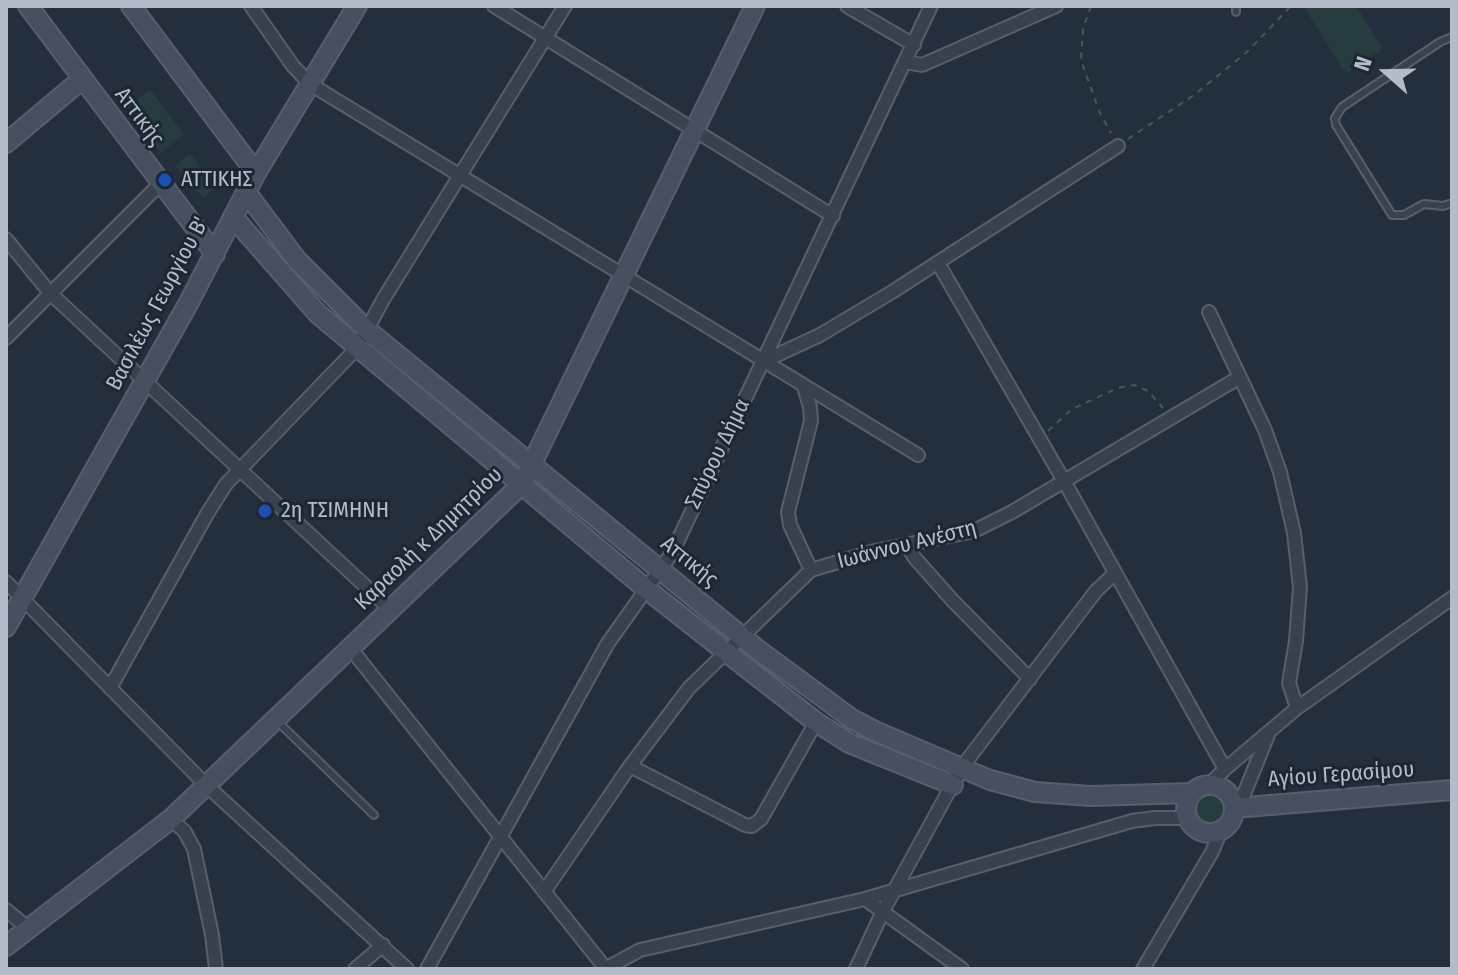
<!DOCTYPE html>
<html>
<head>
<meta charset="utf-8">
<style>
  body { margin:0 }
  #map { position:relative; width:1458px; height:975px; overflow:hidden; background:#242f3e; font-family:"Fira Sans Condensed",sans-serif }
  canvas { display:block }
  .frame { position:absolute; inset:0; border:8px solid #b4bcc9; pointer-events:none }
  .north { position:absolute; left:1346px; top:32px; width:80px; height:80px; -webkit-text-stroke:6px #1d2633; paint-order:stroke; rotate:290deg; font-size:22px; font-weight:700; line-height:32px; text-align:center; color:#b4bcc9 }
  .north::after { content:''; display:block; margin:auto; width:28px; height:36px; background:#b4bcc9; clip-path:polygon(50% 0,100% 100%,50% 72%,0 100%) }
</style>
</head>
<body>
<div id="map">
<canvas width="1458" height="975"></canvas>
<div class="frame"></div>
<div class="north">N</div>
</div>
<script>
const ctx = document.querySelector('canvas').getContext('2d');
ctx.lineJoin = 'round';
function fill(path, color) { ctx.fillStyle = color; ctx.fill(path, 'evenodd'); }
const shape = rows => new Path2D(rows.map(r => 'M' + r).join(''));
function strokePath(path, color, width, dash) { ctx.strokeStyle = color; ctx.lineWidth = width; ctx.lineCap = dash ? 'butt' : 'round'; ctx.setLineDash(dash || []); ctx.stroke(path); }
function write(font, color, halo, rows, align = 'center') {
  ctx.font = font + ' "Fira Sans Condensed",sans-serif'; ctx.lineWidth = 6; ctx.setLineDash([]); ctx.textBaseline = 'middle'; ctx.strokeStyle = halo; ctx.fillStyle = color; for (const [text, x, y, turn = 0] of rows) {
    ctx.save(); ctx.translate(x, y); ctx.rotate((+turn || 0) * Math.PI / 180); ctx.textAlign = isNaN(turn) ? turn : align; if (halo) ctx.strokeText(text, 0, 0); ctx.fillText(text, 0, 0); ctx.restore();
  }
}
fill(shape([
  [1306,6,1356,6,1383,49,1346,74,1304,7],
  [150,90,184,134,161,153,125,108],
  [190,154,217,186,203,198,175,166],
  '1191 809a19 19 0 1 1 38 0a19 19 0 1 1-38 0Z'
]), '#263c3f');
const lane = shape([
  [1236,6,1236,12],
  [1452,37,1440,42,1342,107,1335,118,1336,125,1392,215,1404,215,1424,204,1443,206,1452,203],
  [276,720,374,815]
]);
const street = shape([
  [251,6,293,66,310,84,918,455],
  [494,6,833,216],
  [847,6,914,45],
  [906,62,922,65,1056,6],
  [6,239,50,293,391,610],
  [938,263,1064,481,1225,769],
  [1209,312,1265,430,1280,472,1294,533,1300,587,1296,641,1289,683,1297,708],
  [6,338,160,184],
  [764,361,820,335,892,292,1118,146],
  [804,387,810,407,811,421,788,512,790,525,811,570],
  [907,545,914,557,953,601,1030,679],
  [6,582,206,785,407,969],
  [351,649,606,969],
  [110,688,207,514,226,484,357,348,384,298,565,6],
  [630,766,745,825,752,826,761,819,816,722],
  [1209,785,1225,769,1297,708,1452,598],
  [1234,806,1242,799,1268,735],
  [171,819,185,832,194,849,212,935,216,969],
  [544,892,630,766,689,688,811,570,875,551,974,531,1012,512,1240,377],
  [865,899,962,969],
  [6,910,29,929],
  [355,969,383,945],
  [427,969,608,643,672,553,931,6],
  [605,969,640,950,865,899,1132,821,1155,818,1188,818],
  [856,969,883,911,962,767,1096,591,1114,574],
  [1143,969,1212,852,1221,830]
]);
const secondary = shape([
  [28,6,215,254],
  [131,6,256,173],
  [6,143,81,80],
  [246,192,297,260,367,330,757,649,852,719,875,731,990,780,1035,792,1090,796,1192,793],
  [233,217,318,314,645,588,725,651,816,722,849,743,953,785],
  [6,627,188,304,256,173,357,6],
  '1186 809a24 24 0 1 1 48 0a24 24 0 1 1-48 0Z',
  [1234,808,1452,790],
  [6,946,171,819,522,484,755,6]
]);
strokePath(lane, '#565f6c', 10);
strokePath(street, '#565f6c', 16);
strokePath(secondary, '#565f6c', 22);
strokePath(shape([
  [1091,6,1083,29,1081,60,1099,111,1111,133],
  [1128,139,1194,95,1247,52,1291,6],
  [1048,431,1072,409,1118,388,1134,385,1148,391,1163,408]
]), '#44595c', 2, [6, 6]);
strokePath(lane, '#38414e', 6);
strokePath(street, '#38414e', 12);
strokePath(secondary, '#465061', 18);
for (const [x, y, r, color] of [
  [165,180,8,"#1a4fb4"],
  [265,511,8,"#1a4fb4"]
]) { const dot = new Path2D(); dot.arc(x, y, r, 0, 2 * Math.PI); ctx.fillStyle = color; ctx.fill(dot); strokePath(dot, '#1d2633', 3); }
write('22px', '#b4bcc9', '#1d2633', [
  ["Αττικής",139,117,53],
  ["Βασιλέως Γεωργίου Β'",158,304,-62],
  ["Σπύρου Δήμα",718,454,-64],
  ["Καραολή κ Δημητρίου",429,539,-44],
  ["Ιωάννου Ανέστη",907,545,-14],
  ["Αττικής",689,562,39],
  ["Αγίου Γερασίμου",1341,775,-4]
]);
write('22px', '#b4bcc9', '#1d2633', [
  ["ΑΤΤΙΚΗΣ",181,180],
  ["2η ΤΣΙΜΗΝΗ",281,511]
], 'left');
</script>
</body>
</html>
